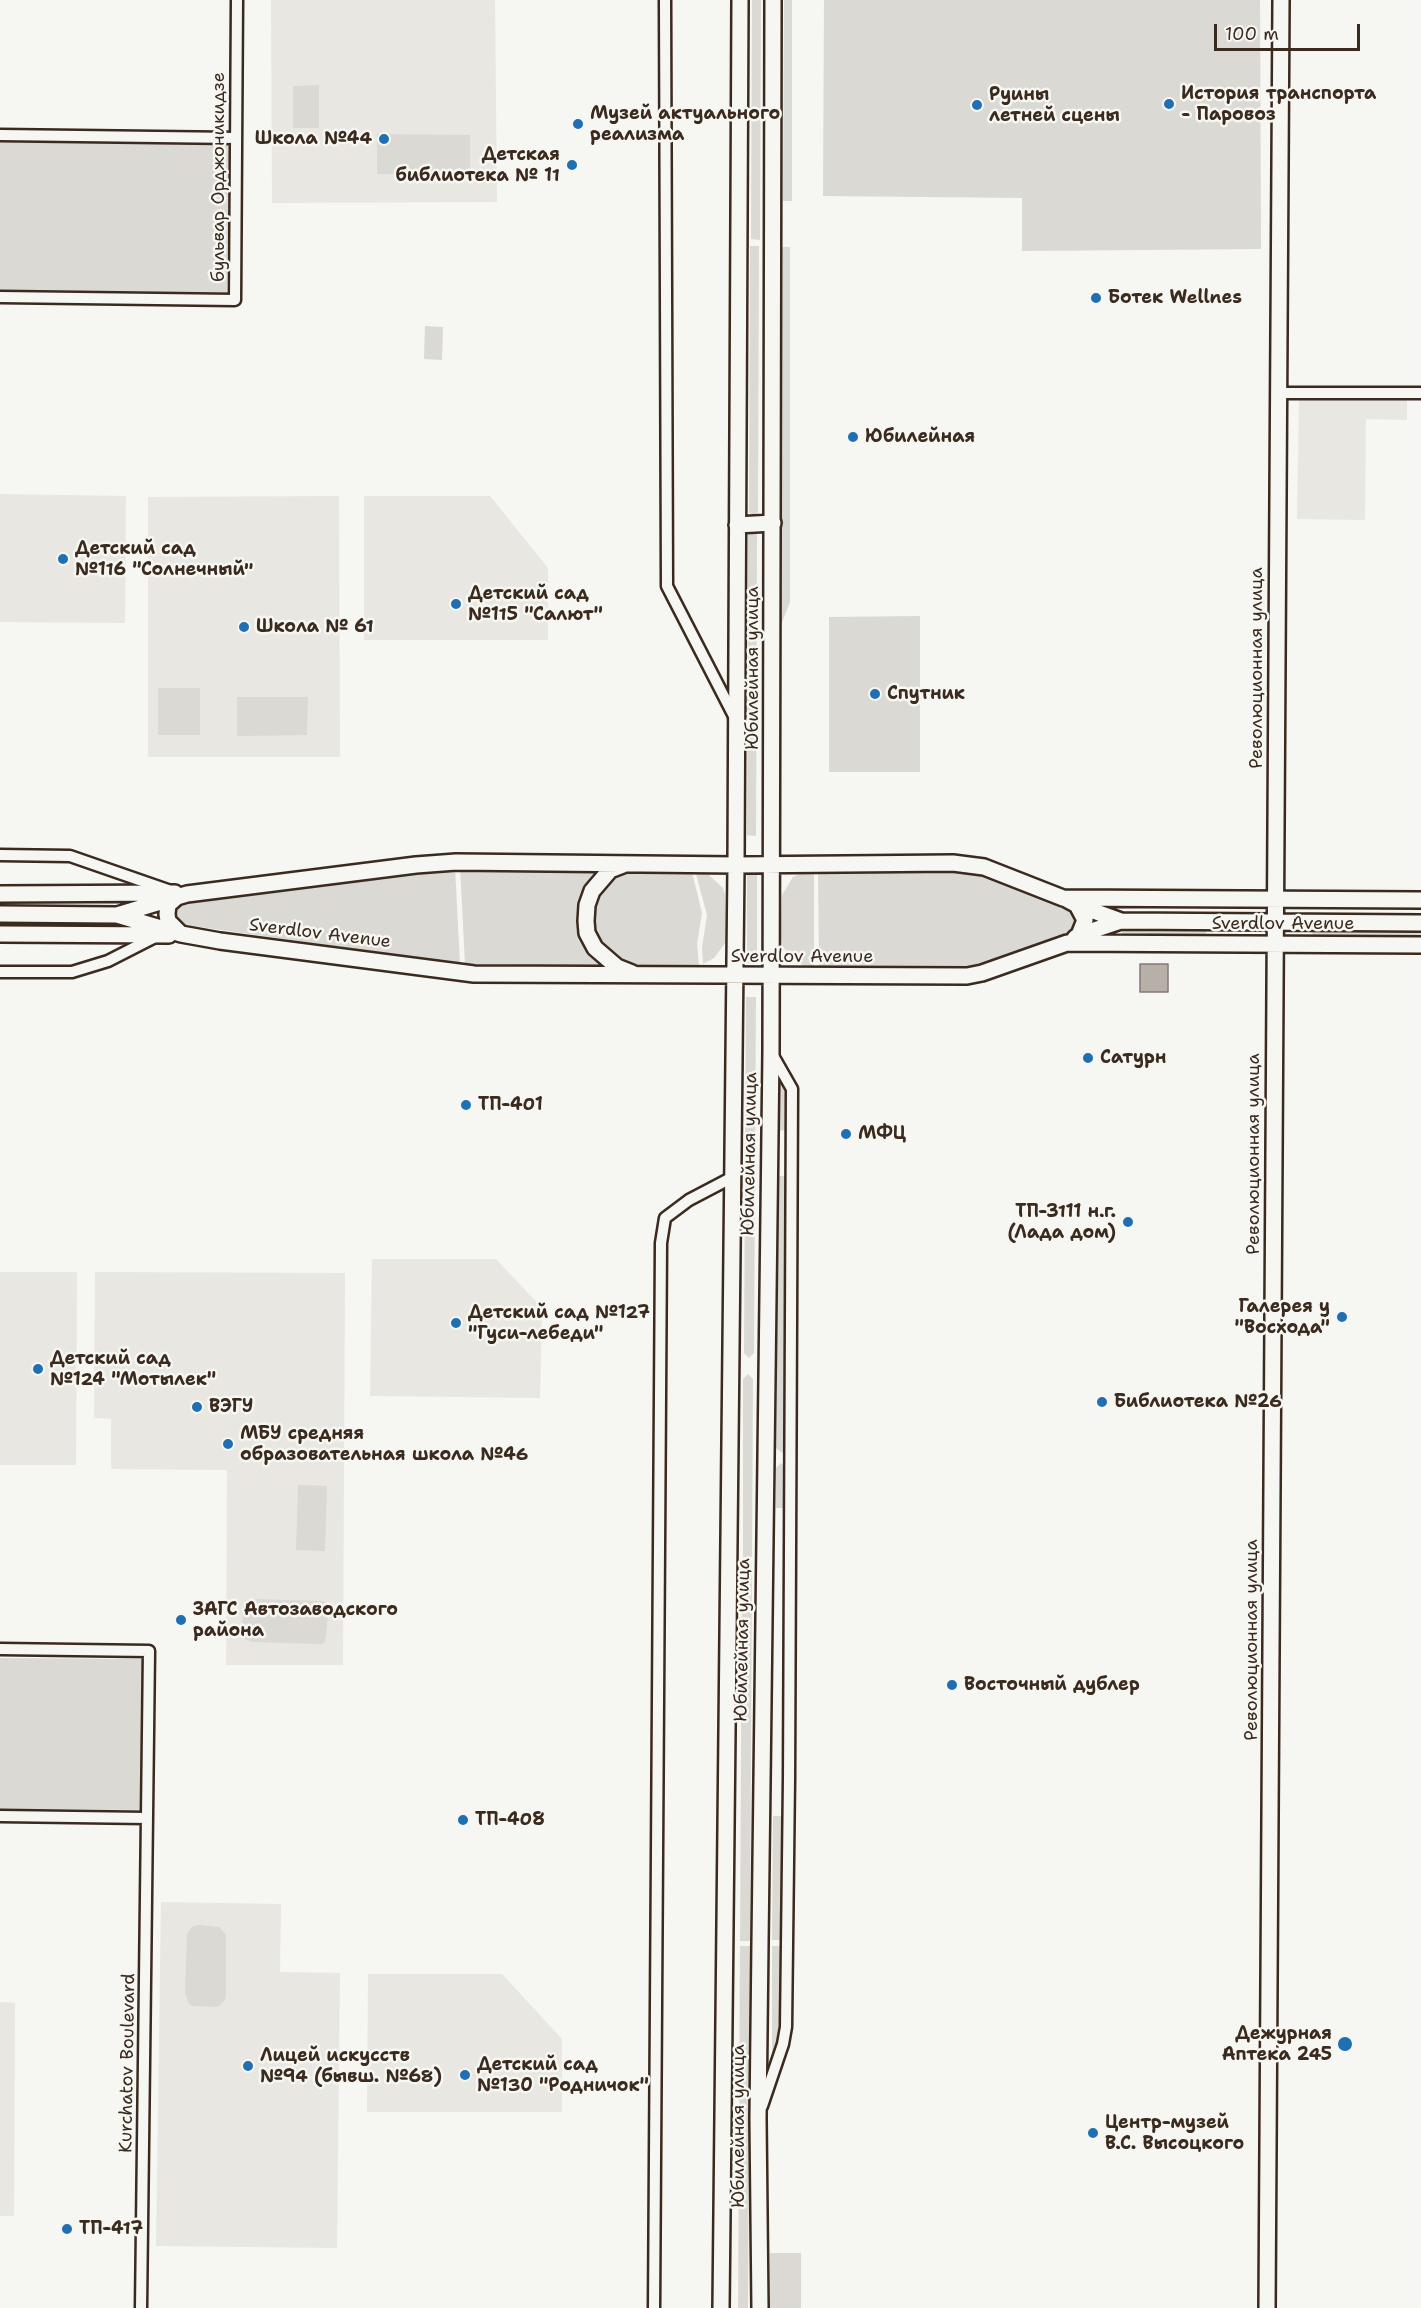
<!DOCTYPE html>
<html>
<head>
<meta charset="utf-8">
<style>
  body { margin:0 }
  #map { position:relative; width:1421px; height:2308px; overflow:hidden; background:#f6f6f2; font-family:"Shantell Sans",sans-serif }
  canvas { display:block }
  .scale { position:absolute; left:1214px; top:24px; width:146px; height:27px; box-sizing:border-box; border:3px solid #3b2a1e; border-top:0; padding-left:8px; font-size:18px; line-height:21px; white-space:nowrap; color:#3b2a1e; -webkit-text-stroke:4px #f6f6f2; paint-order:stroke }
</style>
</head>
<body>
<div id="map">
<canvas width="1421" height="2308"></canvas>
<div class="scale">100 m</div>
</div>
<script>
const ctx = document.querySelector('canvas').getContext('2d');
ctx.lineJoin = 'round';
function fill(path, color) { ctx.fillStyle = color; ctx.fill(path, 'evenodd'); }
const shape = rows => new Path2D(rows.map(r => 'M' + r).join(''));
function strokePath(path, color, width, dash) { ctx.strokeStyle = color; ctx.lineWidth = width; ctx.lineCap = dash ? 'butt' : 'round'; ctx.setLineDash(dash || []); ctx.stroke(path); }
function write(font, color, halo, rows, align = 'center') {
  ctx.font = font + ' "Shantell Sans",sans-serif'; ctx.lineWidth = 5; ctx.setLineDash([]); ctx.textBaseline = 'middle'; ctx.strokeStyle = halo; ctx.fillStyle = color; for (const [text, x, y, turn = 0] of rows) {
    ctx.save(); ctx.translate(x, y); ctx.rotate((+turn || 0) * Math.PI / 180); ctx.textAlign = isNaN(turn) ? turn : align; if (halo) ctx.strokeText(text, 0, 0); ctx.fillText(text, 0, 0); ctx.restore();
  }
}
fill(shape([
  [271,0,495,0,497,202,272,203],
  [1299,398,1407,399,1407,420,1366,419,1365,520,1297,519],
  [0,494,126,496,125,623,0,622],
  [339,496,340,757,148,757,148,497],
  [490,496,548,568,548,640,364,640,364,496],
  [372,1259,496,1259,542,1308,540,1398,370,1396],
  [0,1272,77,1272,76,1465,0,1465],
  [95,1272,345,1273,343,1665,226,1665,227,1470,111,1469,111,1419,94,1418],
  [161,1902,281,1904,280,1972,340,1973,337,2248,156,2246],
  [368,1974,502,1974,562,2039,562,2112,367,2112],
  [0,2002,15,2003,14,2216,0,2216]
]), '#e8e7e2');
fill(shape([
  [752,0,761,0,760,240,751,239],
  [784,0,792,0,792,201,783,201],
  [824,0,1260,0,1261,249,1022,251,1022,198,823,196],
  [319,85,319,128,293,128,293,86],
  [377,134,470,135,470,175,377,174],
  [0,141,229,144,227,293,0,290],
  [750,246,759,246,758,512,753,516,749,512],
  [782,247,790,247,790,602,779,630],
  [425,326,443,327,442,360,424,359],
  [753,532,757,534,756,836,747,835,748,535],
  [920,616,920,772,829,772,829,617],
  [158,688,200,688,200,735,158,735],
  [237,697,308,697,307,735,237,736],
  [604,866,580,929,583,942,601,965,465,964,460,867],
  [688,866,692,872,702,913,697,944,699,966,634,966,623,963,607,950,600,941,593,923,595,900,607,881,625,868],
  [455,867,460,964,179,924,170,910,179,901],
  [695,870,709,875,723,888,725,894,726,942,714,958,703,964,702,948,707,915],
  [814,870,814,967,804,966,795,961,783,947,780,939,782,895,793,877,806,871],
  [960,870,983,875,1078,912,1077,931,984,966,966,969,819,968,818,871],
  [747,875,757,875,757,959,753,964,748,963,747,959],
  [0,922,121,923,124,925,122,928,0,928],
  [1122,930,1206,931,1206,935,1122,935],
  [1314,931,1421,931,1421,937,1314,936,1312,933],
  [746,997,756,997,754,1353,749,1358,744,1353],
  [780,1077,788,1090,786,1130,778,1131,778,1079],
  [778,1176,785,1176,786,1448,782,1453,776,1448],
  [748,1374,753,1379,752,1557,743,1557,743,1379],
  [781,1463,786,1468,786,1508,776,1508,776,1468],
  [298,1485,327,1486,325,1551,296,1550],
  [742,1563,752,1563,750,1941,740,1941],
  [253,1599,322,1601,327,1603,329,1608,325,1642,321,1644,253,1642,245,1639,242,1632,243,1607,245,1601],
  [0,1658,143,1659,142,1810,0,1809],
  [773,1816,783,1816,782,1940,772,1940],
  [200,1925,219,1927,226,1935,226,1994,225,2000,218,2007,192,2006,188,2002,185,1993,187,1934,193,1926],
  [740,1946,750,1946,748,2308,738,2308],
  [772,1946,782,1946,782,2026,772,2065],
  [770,2253,801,2253,801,2308,770,2308]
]), '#dad9d3');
const water = shape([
  [1140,964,1168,964,1168,992,1140,992,1140,964]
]);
fill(water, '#b6b0a9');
strokePath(water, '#857a71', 1.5);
const street = shape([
  [665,0,667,586,735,718],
  [0,135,236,138],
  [0,297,235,300,237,0],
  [1279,393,1421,393],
  [0,855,70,856,168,890],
  [0,972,72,972,108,961,157,936],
  [0,1649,149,1651,141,2308],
  [0,1816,147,1818],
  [762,2106,783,2044,786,2027,789,1779,792,1089,772,1054],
  [654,2308,661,1243,665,1218,689,1200,731,1178]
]);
const secondary = shape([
  [737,525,773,523],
  [623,865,610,870,592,891,587,905,586,921,587,933,595,948,617,967,632,973],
  [0,894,175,893],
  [177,897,168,905,167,914,168,921,181,934],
  [1064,898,1077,905,1085,920,1079,935,1075,938],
  [1077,905,1121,921],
  [0,914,117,915,181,934,220,941,474,974,967,976,982,973,1067,943,1421,945],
  [117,915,187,894,416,865,456,862,736,865,953,863,984,867,1063,898,1421,900],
  [0,934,169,935],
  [1079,935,1121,921,1421,923],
  [721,2308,736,865,740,0],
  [760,2308,758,2118,760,1943,771,1052,773,0],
  [1267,2308,1281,0]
]);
strokePath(street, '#3b2a1e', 15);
strokePath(secondary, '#3b2a1e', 20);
strokePath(street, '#f6f6f2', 10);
strokePath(secondary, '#f6f6f2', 15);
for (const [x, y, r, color] of [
  [1169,104,6,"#1f6fb2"],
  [977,105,6,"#1f6fb2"],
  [578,124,6,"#1f6fb2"],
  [384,139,6,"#1f6fb2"],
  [572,165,6,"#1f6fb2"],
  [1096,298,6,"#1f6fb2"],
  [853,437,6,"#1f6fb2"],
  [63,559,6,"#1f6fb2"],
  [456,604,6,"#1f6fb2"],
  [244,627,6,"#1f6fb2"],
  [875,694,6,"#1f6fb2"],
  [1088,1058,6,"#1f6fb2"],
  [466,1105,6,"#1f6fb2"],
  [846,1134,6,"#1f6fb2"],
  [1128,1222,6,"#1f6fb2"],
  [1342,1317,6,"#1f6fb2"],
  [456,1323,6,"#1f6fb2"],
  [38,1369,6,"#1f6fb2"],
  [1102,1402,6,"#1f6fb2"],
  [197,1407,6,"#1f6fb2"],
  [228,1444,6,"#1f6fb2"],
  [181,1620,6,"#1f6fb2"],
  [952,1685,6,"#1f6fb2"],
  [463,1820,6,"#1f6fb2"],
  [1345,2044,8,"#1f6fb2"],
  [248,2066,6,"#1f6fb2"],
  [465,2075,6,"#1f6fb2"],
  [1093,2133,6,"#1f6fb2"],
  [67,2229,6,"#1f6fb2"]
]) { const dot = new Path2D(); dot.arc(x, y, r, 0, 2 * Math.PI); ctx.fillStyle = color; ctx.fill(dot); strokePath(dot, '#f6f6f2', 2); }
write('bold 18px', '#3b2a1e', '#f6f6f2', [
  ["История транспорта",1181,94],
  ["- Паровоз",1181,115],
  ["Руины",989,95],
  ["летней сцены",989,116],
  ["Музей актуального",590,114],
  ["реализма",590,135],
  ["Школа №44",372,139,"right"],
  ["Детская",560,155,"right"],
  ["библиотека № 11",560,176,"right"],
  ["Ботек Wellnes",1108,298],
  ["Юбилейная",865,437],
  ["Детский сад",75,549],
  ["№116 \"Солнечный\"",75,570],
  ["Детский сад",468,594],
  ["№115 \"Салют\"",468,615],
  ["Школа № 61",256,627],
  ["Спутник",887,694],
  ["Сатурн",1100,1058],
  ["ТП-401",478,1105],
  ["МФЦ",858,1134],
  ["ТП-3111 н.г.",1116,1212,"right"],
  ["(Лада дом)",1116,1233,"right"],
  ["Галерея у",1330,1307,"right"],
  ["\"Восхода\"",1330,1328,"right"],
  ["Детский сад №127",468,1313],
  ["\"Гуси-лебеди\"",468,1334],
  ["Детский сад",50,1359],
  ["№124 \"Мотылек\"",50,1380],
  ["Библиотека №26",1114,1402],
  ["ВЭГУ",209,1407],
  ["МБУ средняя",240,1434],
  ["образовательная школа №46",240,1455],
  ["ЗАГС Автозаводского",193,1610],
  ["района",193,1631],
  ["Восточный дублер",964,1685],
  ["ТП-408",475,1820],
  ["Дежурная",1332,2034,"right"],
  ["Аптека 245",1332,2055,"right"],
  ["Лицей искусств",260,2056],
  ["№94 (бывш. №68)",260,2077],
  ["Детский сад",477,2065],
  ["№130 \"Родничок\"",477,2086],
  ["Центр-музей",1105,2123],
  ["В.С. Высоцкого",1105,2144],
  ["ТП-417",79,2229]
], 'left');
write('18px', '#3b2a1e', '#f6f6f2', [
  ["бульвар Орджоникидзе",219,177,-90],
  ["Юбилейная улица",753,668,-90],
  ["Революционная улица",1257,668,-90],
  ["Sverdlov Avenue",1283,924],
  ["Sverdlov Avenue",320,934,7],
  ["Sverdlov Avenue",802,957],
  ["Юбилейная улица",750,1154,-89],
  ["Революционная улица",1254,1154,-90],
  ["Юбилейная улица",743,1640,-89],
  ["Революционная улица",1252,1640,-90],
  ["Kurchatov Boulevard",128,2063,-89],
  ["Юбилейная улица",739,2126,-90]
]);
</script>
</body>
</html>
